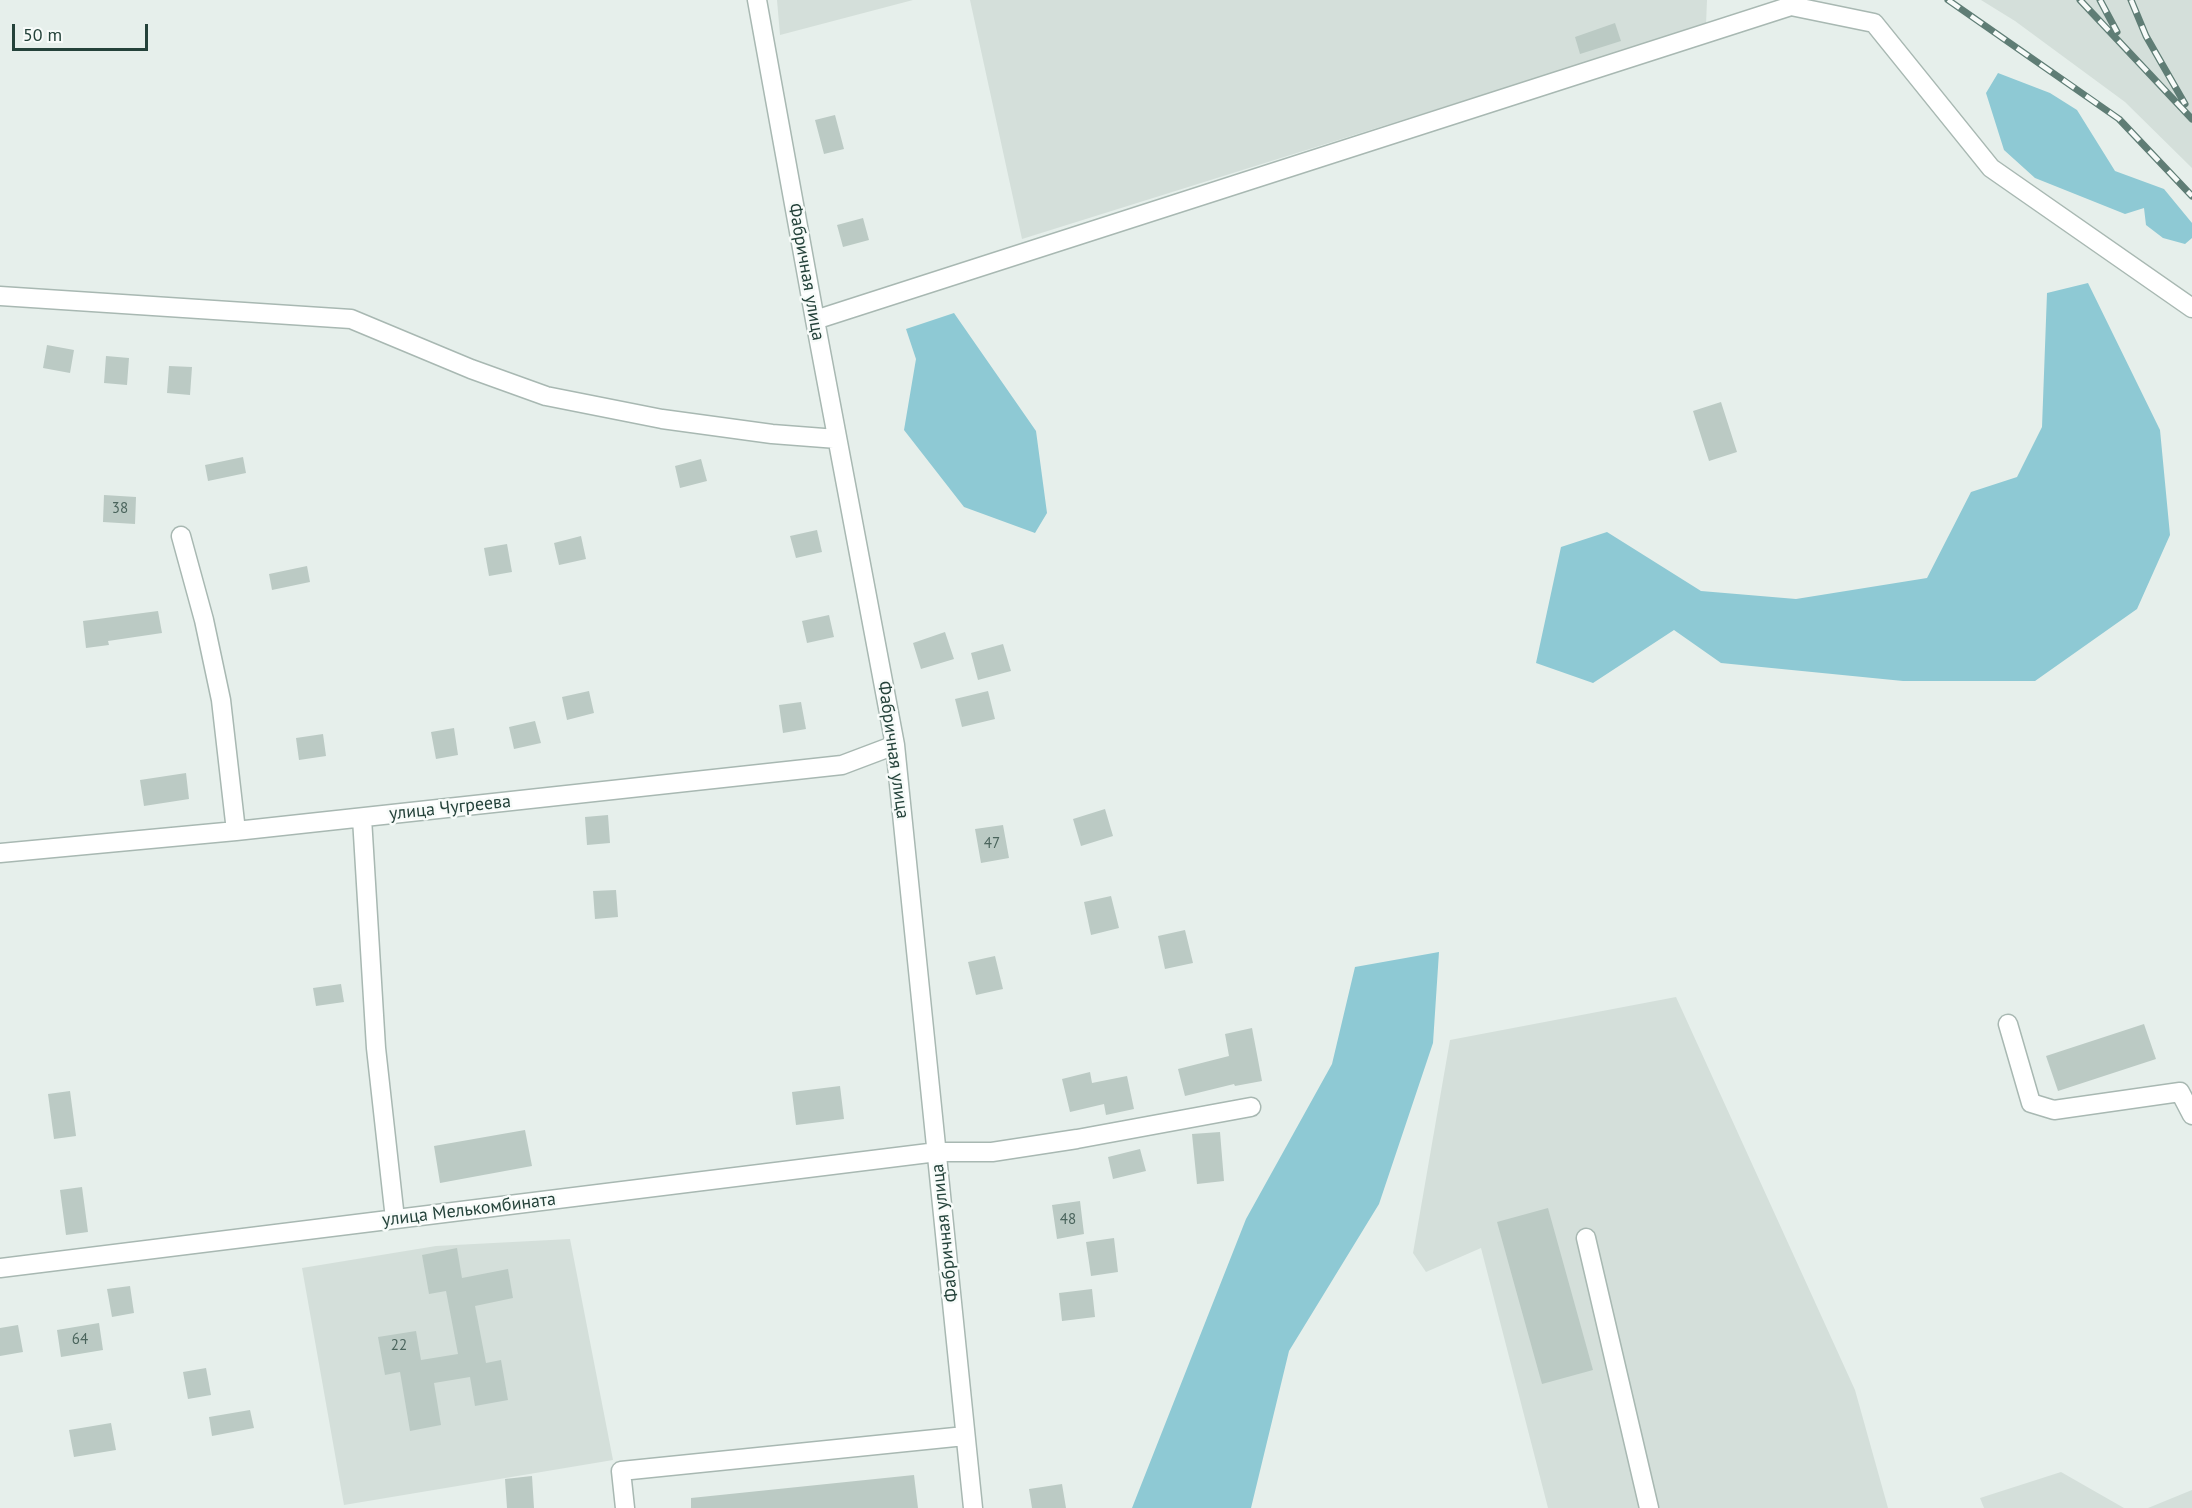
<!DOCTYPE html>
<html>
<head>
<meta charset="utf-8">
<style>
  body { margin:0 }
  #map { position:relative; width:2192px; height:1508px; overflow:hidden; background:#e6efeb; font-family:"PT Sans",sans-serif }
  canvas { display:block }
  .scale { position:absolute; left:12px; top:24px; width:136px; height:27px; box-sizing:border-box; border:3px solid #24423a; border-top:0; padding-left:8px; font-size:18px; line-height:21px; white-space:nowrap; color:#24423a; -webkit-text-stroke:4px #f7fbf9; paint-order:stroke }
</style>
</head>
<body>
<div id="map">
<canvas width="2192" height="1508"></canvas>
<div class="scale">50 m</div>
</div>
<script>
const ctx = document.querySelector('canvas').getContext('2d');
ctx.lineJoin = 'round';
function fill(path, color) { ctx.fillStyle = color; ctx.fill(path, 'evenodd'); }
const shape = rows => new Path2D(rows.map(r => 'M' + r).join(''));
function strokePath(path, color, width, dash) { ctx.strokeStyle = color; ctx.lineWidth = width; ctx.lineCap = dash ? 'butt' : 'round'; ctx.setLineDash(dash || []); ctx.stroke(path); }
function write(font, color, halo, rows, align = 'center') {
  ctx.font = font + ' "PT Sans",sans-serif'; ctx.lineWidth = 5; ctx.setLineDash([]); ctx.textBaseline = 'middle'; ctx.strokeStyle = halo; ctx.fillStyle = color; for (const [text, x, y, turn = 0] of rows) {
    ctx.save(); ctx.translate(x, y); ctx.rotate((+turn || 0) * Math.PI / 180); ctx.textAlign = isNaN(turn) ? turn : align; if (halo) ctx.strokeText(text, 0, 0); ctx.fillText(text, 0, 0); ctx.restore();
  }
}
fill(shape([
  [777,0,913,0,780,35],
  [970,0,1707,0,1706,25,1022,239],
  [1981,0,2192,0,2192,168,2125,102,2015,21],
  [1676,997,1855,1390,1888,1508,1548,1508,1481,1248,1426,1272,1413,1253,1450,1040],
  [570,1239,613,1460,344,1505,302,1268,436,1246],
  [2061,1472,2124,1508,1984,1508,1980,1498],
  [2192,1490,2192,1508,2148,1508]
]), '#d4dfda');
fill(shape([
  [1998,73,2050,93,2077,110,2115,171,2164,189,2192,223,2192,238,2185,244,2163,238,2146,225,2144,208,2125,214,2035,178,2004,150,1986,93],
  [2088,283,2160,430,2170,535,2137,609,2035,681,1903,681,1721,663,1674,630,1593,683,1536,663,1561,547,1607,532,1701,591,1796,599,1927,578,1971,492,2017,477,2042,427,2047,293],
  [954,313,1036,431,1047,513,1035,533,964,507,904,430,916,359,906,329],
  [1439,952,1433,1043,1379,1204,1289,1351,1251,1508,1132,1508,1246,1219,1332,1064,1355,967]
]), '#8ec9d4');
fill(shape([
  [1615,23,1621,41,1580,54,1575,37],
  [835,115,844,149,824,154,815,120],
  [863,218,869,240,843,247,837,225],
  [47,345,74,350,70,373,43,368],
  [106,356,129,358,127,385,104,383],
  [169,366,192,367,190,395,167,393],
  [1721,402,1737,452,1709,461,1693,411],
  [243,457,246,473,208,481,205,465],
  [701,459,707,481,680,488,675,466],
  [104,495,136,497,135,524,103,522],
  [817,530,822,552,796,558,790,536],
  [581,536,586,559,559,565,554,543],
  [507,544,512,572,489,576,484,548],
  [307,566,310,582,272,590,269,574],
  [158,611,162,633,108,641,109,645,86,648,83,621],
  [829,615,834,637,807,643,802,621],
  [945,632,954,659,921,669,913,643],
  [1003,644,1011,671,978,680,971,653],
  [589,691,594,713,567,720,562,697],
  [988,691,995,719,962,727,955,699],
  [801,702,806,729,783,733,779,705],
  [535,721,541,743,514,749,509,727],
  [454,728,458,755,436,759,431,732],
  [323,734,326,756,299,760,296,738],
  [186,773,189,799,144,806,140,780],
  [1105,809,1113,836,1081,846,1073,819],
  [608,815,610,843,587,845,585,817],
  [1003,825,1009,858,981,863,975,829],
  [616,890,618,917,595,919,593,891],
  [1111,896,1119,928,1091,935,1084,902],
  [1185,930,1193,963,1165,969,1158,936],
  [995,956,1003,989,976,995,968,962],
  [341,984,344,1002,316,1006,313,988],
  [2144,1024,2156,1059,2058,1091,2046,1056],
  [1252,1028,1262,1081,1235,1086,1234,1084,1185,1096,1178,1069,1229,1056,1225,1034],
  [1090,1072,1092,1083,1127,1076,1134,1109,1106,1115,1104,1104,1070,1112,1062,1079],
  [840,1086,844,1119,796,1125,792,1092],
  [70,1091,76,1136,54,1139,48,1094],
  [525,1130,532,1166,440,1183,434,1146],
  [1220,1132,1224,1181,1197,1184,1192,1134],
  [1140,1149,1146,1171,1113,1179,1108,1157],
  [82,1187,88,1232,66,1235,60,1190],
  [1080,1201,1084,1234,1057,1239,1052,1205],
  [1548,1208,1593,1370,1542,1384,1497,1222],
  [1114,1238,1118,1272,1091,1276,1086,1242],
  [457,1248,462,1278,508,1269,513,1298,475,1306,486,1363,501,1360,508,1400,475,1406,470,1377,434,1383,441,1425,410,1431,400,1372,385,1375,378,1337,416,1331,421,1360,458,1354,446,1291,429,1294,422,1255],
  [130,1286,134,1313,112,1317,107,1289],
  [1092,1289,1095,1317,1062,1321,1059,1293],
  [99,1323,103,1350,61,1357,57,1330],
  [18,1325,23,1352,0,1356,0,1328],
  [206,1368,211,1395,188,1399,183,1372],
  [250,1410,254,1428,212,1436,209,1417],
  [111,1423,116,1450,74,1457,69,1430],
  [914,1475,918,1508,691,1508,691,1498],
  [532,1476,534,1508,507,1508,505,1479],
  [1062,1484,1066,1508,1032,1508,1029,1489]
]), '#bbcac4');
const minor = shape([
  [757,0,815,320,895,745,973,1508],
  [0,296,351,319,471,369,546,396,662,419,772,434,837,439],
  [815,320,1791,6,1874,23,1991,168,2192,308],
  [181,536,204,620,221,700,236,831],
  [362,818,376,1048,395,1219],
  [0,853,236,831,842,765,895,745],
  [2008,1024,2031,1103,2054,1110,2180,1092,2192,1115],
  [1586,1238,1649,1508],
  [0,1268,937,1152,992,1152,1077,1139,1251,1107],
  [625,1508,621,1471,965,1436]
]);
strokePath(minor, '#a8b8b2', 21);
strokePath(minor, '#fff', 18);
const rail = shape([
  [1948,0,2119,119,2192,196],
  [2080,0,2192,119],
  [2100,0,2117,32],
  [2131,0,2146,36,2185,104]
]);
strokePath(rail, '#5f7d75', 7);
strokePath(rail, '#f7fbf9', 4.5, [14]);
write('15px', '#4a645c', null, [
  ["38",120,509],
  ["47",992,844],
  ["48",1068,1220],
  ["64",80,1340],
  ["22",399,1346]
]);
write('18px', '#24423a', '#f7fbf9', [
  ["Фабричная улица",806,272,80],
  ["Фабричная улица",893,750,82],
  ["улица Чугреева",450,808,-6],
  ["улица Мелькомбината",469,1210,-7],
  ["Фабричная улица",945,1233,-96]
]);
</script>
</body>
</html>
